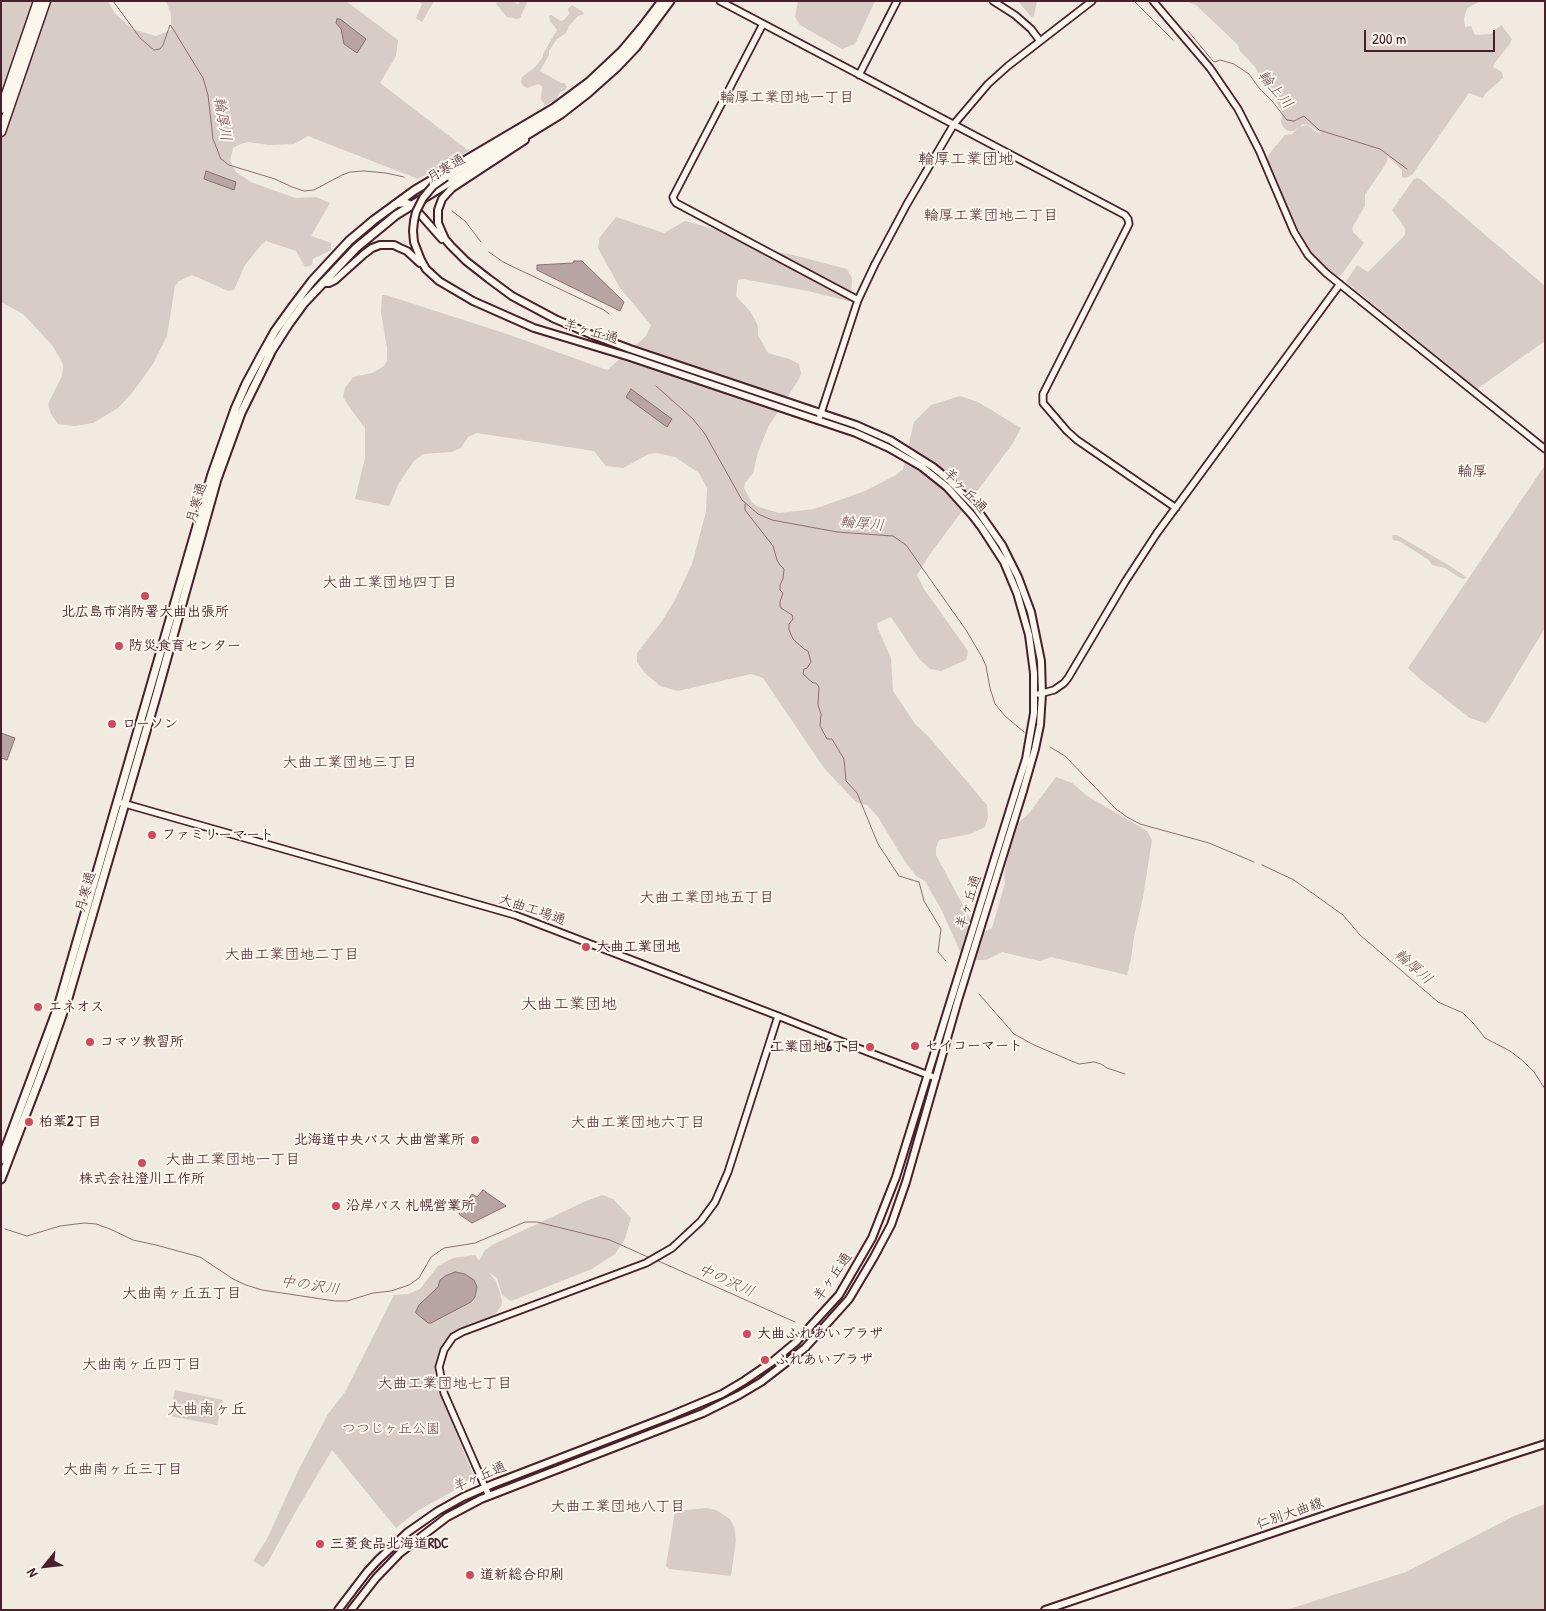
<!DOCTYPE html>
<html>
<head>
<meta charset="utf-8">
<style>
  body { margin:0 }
  #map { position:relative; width:1546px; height:1611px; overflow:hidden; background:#f0eae0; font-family:"Patrick Hand",sans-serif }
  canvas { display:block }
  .frame { position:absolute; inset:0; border:2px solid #4a1f2b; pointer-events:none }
  .north { position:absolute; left:20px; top:1541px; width:50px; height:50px; -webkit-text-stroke:4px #fbf7ec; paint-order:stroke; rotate:241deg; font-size:14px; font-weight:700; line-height:20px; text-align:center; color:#4a1f2b }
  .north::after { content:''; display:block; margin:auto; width:18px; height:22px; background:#4a1f2b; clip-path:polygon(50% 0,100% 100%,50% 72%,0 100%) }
  .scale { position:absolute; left:1364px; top:30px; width:131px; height:22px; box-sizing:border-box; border:2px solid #4a1f2b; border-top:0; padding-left:6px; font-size:15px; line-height:18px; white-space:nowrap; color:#4a1f2b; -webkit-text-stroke:4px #fbf7ec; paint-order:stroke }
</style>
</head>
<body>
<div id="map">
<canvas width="1546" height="1611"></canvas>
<div class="frame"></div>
<div class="north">N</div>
<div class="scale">200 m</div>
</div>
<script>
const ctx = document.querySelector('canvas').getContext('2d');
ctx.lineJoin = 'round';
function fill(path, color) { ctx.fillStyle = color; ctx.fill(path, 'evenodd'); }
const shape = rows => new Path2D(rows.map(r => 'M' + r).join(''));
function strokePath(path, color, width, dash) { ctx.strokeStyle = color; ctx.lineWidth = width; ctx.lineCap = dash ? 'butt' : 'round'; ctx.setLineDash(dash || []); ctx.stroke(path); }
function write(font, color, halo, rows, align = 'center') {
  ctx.font = font + ' "Patrick Hand","Klee One",sans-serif'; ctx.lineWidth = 4; ctx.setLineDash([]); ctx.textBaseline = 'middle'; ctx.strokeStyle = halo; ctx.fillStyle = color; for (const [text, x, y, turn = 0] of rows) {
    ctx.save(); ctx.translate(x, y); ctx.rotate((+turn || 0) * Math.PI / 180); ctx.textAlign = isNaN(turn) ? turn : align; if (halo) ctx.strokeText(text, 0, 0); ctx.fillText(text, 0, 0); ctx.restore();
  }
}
fill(shape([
  [1,1,108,1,114,12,132,29,156,36,171,30,171,14,166,1,346,1,398,40,396,56,380,83,469,151,418,179,308,136,294,144,269,145,248,142,241,144,233,148,230,161,236,172,251,182,295,198,316,197,330,203,311,236,331,243,331,250,313,259,312,265,305,267,296,251,266,241,262,244,245,265,234,290,228,291,192,275,179,281,175,286,167,336,153,364,132,393,118,408,93,423,75,426,58,424,51,414,48,404,62,376,63,366,61,360,52,345,23,314,1,302],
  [419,1,434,1,422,22,416,18,422,4],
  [497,1,510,1,518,4,521,1,527,1,527,3,520,18,517,19,507,17,496,4],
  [798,1,875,1,855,44,842,49,800,25,795,17],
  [1018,1,1037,1,1034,16,1031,17],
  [1185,1,1481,1,1467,8,1464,19,1465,27,1471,26,1475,35,1491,34,1501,25,1512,39,1509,45,1494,64,1493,67,1502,72,1503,78,1485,94,1483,98,1469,93,1412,175,1405,178,1402,177,1402,170,1397,165,1388,157,1387,162,1365,195,1365,206,1352,228,1353,232,1364,243,1342,274,1338,277,1316,258,1306,245,1296,225,1267,159,1269,154,1285,135,1292,134,1299,127,1307,125,1318,133,1322,134,1309,125,1303,124,1294,131,1289,131,1284,128,1281,123,1282,111,1258,75,1256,68,1240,51,1238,45,1196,5],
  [572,5,583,12,584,14,578,16,569,26,566,33,557,39,549,51,549,55,540,71,561,83,565,83,567,88,564,91,560,92,556,100,544,106,544,103,541,100,542,86,538,84,527,88,523,86,521,82,522,77,535,67,543,57,543,54,557,30,550,21,549,16,551,15,561,21,564,20,569,14,568,9],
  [1417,178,1420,179,1545,286,1545,341,1477,389,1346,282,1357,265,1368,272,1405,235,1405,229,1401,222,1392,210,1414,179],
  [616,217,664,233,685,221,689,222,739,236,754,249,789,254,847,269,852,278,851,300,848,301,808,291,743,279,738,280,736,296,751,312,758,326,758,335,768,353,789,359,799,364,801,373,799,379,768,427,758,452,753,473,745,483,744,488,752,503,759,507,779,513,814,509,865,491,896,475,903,469,914,422,931,405,960,396,978,402,1021,428,1013,443,930,554,917,575,924,589,968,651,966,660,941,671,930,669,920,660,891,617,877,623,878,629,891,658,893,691,916,725,928,736,987,805,988,817,985,827,970,834,939,840,936,848,936,855,974,926,984,932,992,928,1005,883,1004,874,1014,827,1030,812,1056,777,1072,783,1087,796,1147,831,1152,840,1143,897,1134,937,1131,959,1127,975,1051,957,1040,961,1002,952,986,960,964,960,942,911,925,881,916,876,904,860,878,817,867,805,856,802,824,768,763,678,751,674,678,691,660,686,645,673,637,662,637,653,662,621,675,600,692,564,706,512,707,488,699,473,675,457,656,453,649,454,623,468,606,466,594,451,477,433,468,437,461,448,451,452,423,454,414,461,399,483,389,506,355,499,365,458,365,428,350,408,343,397,345,388,353,377,372,373,384,366,387,361,387,348,381,312,382,295,386,295,510,335,607,370,646,336,651,325,620,288,598,248,600,237],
  [1545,465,1545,628,1489,720,1485,723,1470,718,1421,680,1408,668],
  [1393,535,1397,535,1450,566,1465,576,1466,578,1463,579,1459,577,1445,568,1432,565,1429,560,1399,541,1393,540,1392,537],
  [602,1195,613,1199,631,1218,625,1239,615,1254,592,1269,511,1301,502,1295,497,1278,488,1272,496,1281,500,1293,502,1302,501,1306,494,1316,469,1324,449,1336,441,1347,436,1360,434,1378,474,1477,471,1481,417,1511,396,1528,332,1450,296,1511,268,1562,263,1567,253,1561,267,1539,299,1469,328,1414,345,1392,394,1295,408,1294,420,1289,438,1266,453,1258,475,1255,483,1267,479,1261,485,1250,494,1244,584,1202],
  [175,1390,223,1400,217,1425,170,1416],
  [1545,1504,1545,1610,1286,1610,1406,1572,1510,1518],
  [707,1508,716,1510,730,1519,734,1527,736,1540,731,1576,669,1569,666,1566,675,1511]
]), '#d8ccc6');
const water = shape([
  [337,19,340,19,366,39,357,53,344,44,341,29,336,23,337,19],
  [206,171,236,182,234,190,204,179,206,171],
  [574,261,582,261,624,302,620,311,537,270,537,265,573,263,574,261],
  [631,389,672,419,667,427,626,397,631,389],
  [1,733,15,738,7,760,1,758,1,733],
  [483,1190,506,1206,472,1223,459,1214,472,1194,477,1197,483,1190],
  [455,1272,465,1274,474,1280,477,1287,475,1297,471,1302,431,1323,428,1323,416,1313,416,1311,419,1305,438,1287,440,1280,445,1276,455,1272]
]);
fill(water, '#b8a4a2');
strokePath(water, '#8c6f72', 1);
strokePath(shape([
  [113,1,141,39,154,50,160,49,163,45,170,25,173,29,203,78,208,95,213,139,221,159,229,165,275,179,292,187,304,191,314,190,342,175,350,172,364,171,386,173,404,177],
  [1134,1,1173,40],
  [1188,31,1213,61,1215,62,1220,60,1234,64,1249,74,1259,88,1272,101,1287,120,1294,121,1304,116,1319,130,1380,149,1407,169],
  [452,211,465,221,481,242],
  [489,252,503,262,604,310,609,314],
  [656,386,693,419,705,434,742,500,758,514,772,520,837,532,893,536,906,545,966,630,982,657,986,666,990,688,995,704,1005,716,1024,732],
  [745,504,745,510,773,546,777,560,780,565,784,569,783,579,780,585,780,590,783,593,780,602,780,606,781,608,792,615,793,619,789,624,789,630,793,639,804,649,808,651,811,662,807,668,804,669,803,674,813,683,816,683,819,687,818,705,821,714,820,726,827,739,832,739,844,759,846,781,857,793,878,844,899,876,919,882,924,901,941,929,938,952,946,961],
  [1050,747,1065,756,1116,809,1127,817,1140,824,1209,843,1254,862],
  [1262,865,1294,880,1343,915,1360,935,1438,1002,1463,1013,1474,1024,1485,1038,1510,1051,1523,1061,1534,1072,1545,1089],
  [979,994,1014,1034,1034,1045,1074,1062,1079,1064,1094,1062,1101,1064,1107,1068,1125,1074],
  [5,1229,27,1236,60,1226,84,1223,96,1224,110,1229,133,1240,156,1245,200,1257,233,1279,246,1285,262,1290,335,1301,347,1301,373,1293,391,1291,409,1285,419,1278,431,1257,444,1248,475,1243,525,1222,537,1222,610,1240,650,1258],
  [656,1260,795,1322]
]), '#8c6f72', 1);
const tertiary = shape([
  [720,1,1125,215,1128,219,1129,224,1043,394,1043,403,1067,431,1077,440,1176,508],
  [993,1,1015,15,1031,29,1040,41],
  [1153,1,1210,68,1238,109,1259,150,1294,232,1308,255,1326,273,1545,449],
  [763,24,673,197,674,200,676,203,858,300],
  [859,75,897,1],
  [820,416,858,300,875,264,907,204,954,124,988,84,1008,66,1092,1],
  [1039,694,1054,690,1064,683,1068,678,1125,582,1157,533,1340,284],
  [122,803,515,915,778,1016,868,1052,936,1078],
  [489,1496,444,1393,439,1367,444,1350,453,1337,462,1332,646,1263,672,1248,701,1221,715,1202,728,1172,778,1016]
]);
const secondary = shape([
  [446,177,521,133,570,101,611,66,626,52,644,30],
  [396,204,407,203,412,205,442,239],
  [323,283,329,283,335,280,364,254,372,248,380,245,394,245,400,248,407,251,420,263],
  [338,1610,367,1572,379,1559,408,1532,438,1511,463,1497,493,1484,667,1417,722,1394,744,1381,772,1362,796,1342,839,1295,872,1238,896,1177,1017,787,1026,759,1034,713,1034,673,1029,635,1017,593,1004,562,982,528,972,515,947,487,922,467,889,448,856,433,630,357,534,328,473,301,439,281,426,269,421,260,414,242,413,231,414,221],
  [351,1610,376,1578,400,1553,447,1517,481,1499,703,1413,739,1395,761,1382,805,1348,849,1299,874,1257,891,1225,906,1182,958,1000,1023,791,1035,749,1040,725,1042,694,1041,661,1031,612,1018,577,1002,545,976,508,949,480,933,467,890,440,856,425,630,349,590,334,555,319,512,296,489,279,466,261,451,246,445,239,438,223,438,210,442,199,452,188,525,140],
  [1045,1610,1343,1509,1545,1444]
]);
const trunk = shape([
  [1,1160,58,1007,212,474,235,409,246,384,261,356,275,331,293,306,312,281,349,241,374,220,415,190,554,108,589,82,622,51,643,26,662,1],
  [1,1179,45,1064,68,998,156,697,217,479,241,413,272,350,288,325,304,303,356,248,396,215,561,114,588,93,616,68,636,47,670,1]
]);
const motorway = shape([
  [1,109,38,1],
  [1,132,46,1]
]);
strokePath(tertiary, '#4a1f2b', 9);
strokePath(secondary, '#4a1f2b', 10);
strokePath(trunk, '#4a1f2b', 11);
strokePath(motorway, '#4a1f2b', 11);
strokePath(tertiary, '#fbf7ec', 5.5);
strokePath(secondary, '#fbf7ec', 6);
strokePath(trunk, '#fbf7ec', 7);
strokePath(motorway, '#fbf7ec', 8);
const secondaryBridge = shape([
  [414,221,416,212,423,198,433,186,446,177]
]);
strokePath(secondaryBridge, '#4a1f2b', 10, []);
strokePath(secondaryBridge, '#fbf7ec', 6);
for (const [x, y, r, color] of [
  [145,596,5,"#d1495b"],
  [119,646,5,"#d1495b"],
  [112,724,5,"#d1495b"],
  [152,835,5,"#d1495b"],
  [586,947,5,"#d1495b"],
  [38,1007,5,"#d1495b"],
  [90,1042,5,"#d1495b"],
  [915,1046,5,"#d1495b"],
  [870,1047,5,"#d1495b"],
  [29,1122,5,"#d1495b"],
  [475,1140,5,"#d1495b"],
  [142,1163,5,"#d1495b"],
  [336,1206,5,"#d1495b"],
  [747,1334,5,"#d1495b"],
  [765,1360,5,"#d1495b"],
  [320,1544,5,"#d1495b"],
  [470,1575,5,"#d1495b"]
]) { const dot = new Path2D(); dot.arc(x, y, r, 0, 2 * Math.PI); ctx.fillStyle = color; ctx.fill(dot); strokePath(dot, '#fbf7ec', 2); }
write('14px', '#4a1f2b', '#fbf7ec', [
  ["月寒通",446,169,-31],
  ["羊ヶ丘通",591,332,16],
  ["羊ヶ丘通",965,491,46],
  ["月寒通",197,503,-74],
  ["月寒通",86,892,-74],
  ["羊ヶ丘通",969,902,-73],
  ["大曲工場通",532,910,19],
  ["羊ヶ丘通",833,1277,-55],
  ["羊ヶ丘通",480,1477,-23],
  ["仁別大曲線",1290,1514,-19]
]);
write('bold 14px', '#4a1f2b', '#fbf7ec', [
  ["北広島市消防署大曲出張所",145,612,"center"],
  ["防災食育センター",129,646],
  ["ローソン",122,724],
  ["ファミリーマート",162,835],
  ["大曲工業団地",596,947],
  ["エネオス",48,1007],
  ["コマツ教習所",100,1042],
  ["セイコーマート",925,1046],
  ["工業団地6丁目",860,1047,"right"],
  ["柏葉2丁目",39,1122],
  ["北海道中央バス 大曲営業所",465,1140,"right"],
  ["株式会社澄川工作所",142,1179,"center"],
  ["沿岸バス 札幌営業所",346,1206],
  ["大曲ふれあいプラザ",757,1334],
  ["ふれあいプラザ",775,1360],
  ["三菱食品北海道RDC",330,1544],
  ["道新総合印刷",480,1575]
], 'left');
write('14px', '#6e4a52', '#fbf7ec', [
  ["つつじヶ丘公園",391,1429]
]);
write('italic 15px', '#704e55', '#fbf7ec', [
  ["輪上川",1275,90,50],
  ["輪厚川",222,119,80],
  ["輪厚川",862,524,5],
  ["輪厚川",1413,967,41],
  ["中の沢川",726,1281,24],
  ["中の沢川",310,1286,8]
]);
write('15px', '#4a1f2b', '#fbf7ec', [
  ["輪厚工業団地一丁目",787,98],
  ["輪厚工業団地二丁目",991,216],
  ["輪厚",1472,472],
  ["大曲工業団地四丁目",390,583],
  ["大曲工業団地三丁目",350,763],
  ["大曲工業団地五丁目",707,898],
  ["大曲工業団地二丁目",292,955],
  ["大曲工業団地六丁目",638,1123],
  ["大曲工業団地一丁目",233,1160],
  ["大曲南ヶ丘五丁目",182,1294],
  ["大曲南ヶ丘四丁目",142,1365],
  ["大曲工業団地七丁目",445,1384],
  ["大曲南ヶ丘三丁目",123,1470],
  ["大曲工業団地八丁目",618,1507]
]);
write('16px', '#4a1f2b', '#fbf7ec', [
  ["輪厚工業団地",966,160],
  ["大曲工業団地",569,1005],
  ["大曲南ヶ丘",207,1410]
]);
</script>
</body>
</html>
